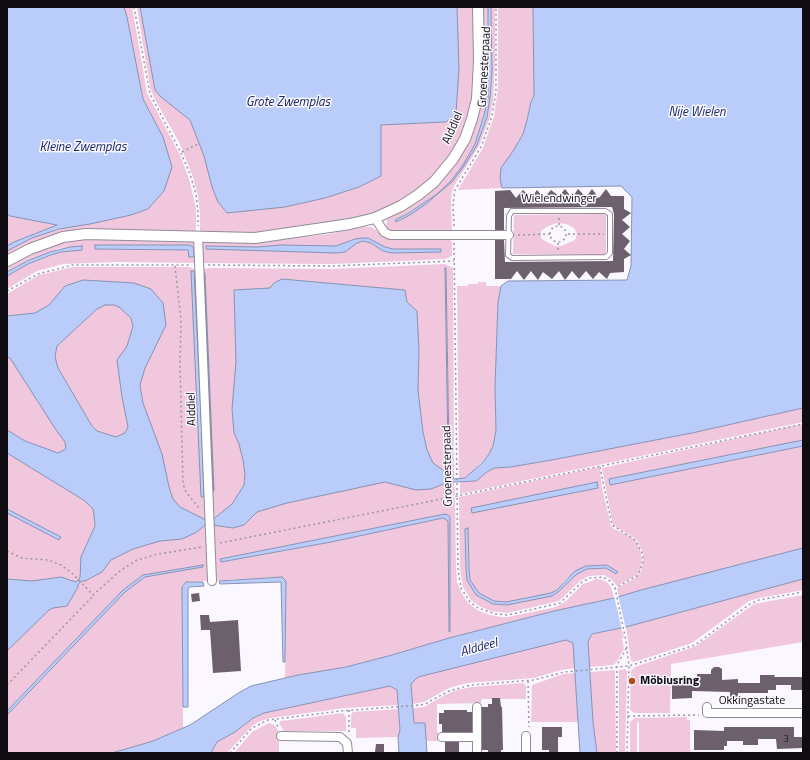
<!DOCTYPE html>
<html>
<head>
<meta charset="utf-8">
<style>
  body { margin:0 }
  #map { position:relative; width:810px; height:760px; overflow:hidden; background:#faf7fe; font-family:"Titillium Web",sans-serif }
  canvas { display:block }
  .frame { position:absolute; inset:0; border:8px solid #0f0c12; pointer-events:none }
</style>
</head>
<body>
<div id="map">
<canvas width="810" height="760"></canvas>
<div class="frame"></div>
</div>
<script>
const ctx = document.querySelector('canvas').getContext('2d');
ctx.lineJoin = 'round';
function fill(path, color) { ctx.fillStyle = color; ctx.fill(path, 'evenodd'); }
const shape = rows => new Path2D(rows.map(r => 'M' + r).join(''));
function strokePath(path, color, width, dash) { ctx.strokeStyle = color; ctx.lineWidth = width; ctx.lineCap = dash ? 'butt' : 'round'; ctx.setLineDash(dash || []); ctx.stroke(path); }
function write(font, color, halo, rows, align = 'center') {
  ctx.font = font + ' "Titillium Web",sans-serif'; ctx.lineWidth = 3; ctx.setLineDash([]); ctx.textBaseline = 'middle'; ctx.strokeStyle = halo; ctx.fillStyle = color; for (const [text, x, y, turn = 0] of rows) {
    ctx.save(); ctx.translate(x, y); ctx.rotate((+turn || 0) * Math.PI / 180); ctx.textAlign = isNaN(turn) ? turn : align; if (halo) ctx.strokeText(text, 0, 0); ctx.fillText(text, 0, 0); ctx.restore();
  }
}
fill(shape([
  [118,7,132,7,147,93,180,155,189,179,196,208,196,231,194,232,62,233,37,240,7,255,7,251,32,238,70,226,143,99,139,79],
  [137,7,145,7,184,111,285,207,325,198,359,187,381,176,381,125,445,122,456,112,459,69,457,7,474,7,474,96,469,120,456,148,441,168,421,188,387,209,363,216,289,230,255,233,200,232,200,214,198,196,193,177,179,142,154,98,150,87],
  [482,7,488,7,488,98,484,115,475,144,463,165,451,181,437,194,409,213,395,220,410,215,438,195,452,182,477,145,487,117,490,98,492,71,491,7,495,7,495,62,493,103,490,117,479,146,454,186,452,192,451,199,452,232,393,231,388,229,386,226,387,219,425,195,449,172,463,151,475,122],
  [498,7,533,7,534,96,531,102,527,120,523,134,500,179,502,188,458,190,483,148,494,116,498,88],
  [7,207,58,225,24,238,7,246],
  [604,214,606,216,606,253,604,255,513,254,514,215],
  [557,223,566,224,574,228,577,234,575,240,561,246,555,246,545,241,541,238,541,231,548,226],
  [364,227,371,227,388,238,395,240,449,239,452,242,452,256,445,259,333,264,202,263,201,243,203,242,255,243,329,234],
  [368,238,388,249,441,252,392,253,383,251,371,243,363,241,357,243,345,252,206,247,257,247,281,245,336,246,355,239],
  [90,239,194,241,196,244,197,263,117,262,63,264,37,271,7,289,7,276,28,264,61,252,82,250,70,247,60,248,26,261,7,272,7,266,43,249,67,242],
  [95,245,190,245,189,251,188,250,95,249],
  [445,264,453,268,454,479,446,472,454,482,455,495,446,496,446,498,455,497,455,499,456,569,457,582,462,594,468,603,477,610,490,615,502,617,508,617,556,607,566,601,583,584,597,579,602,580,608,583,612,589,614,598,554,611,449,638,392,655,346,667,285,678,286,581,282,577,186,582,182,587,183,729,153,741,112,753,7,753,7,715,125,592,145,577,162,574,143,575,123,590,7,711,7,294,39,275,73,267,189,267,196,270,203,270,208,268,332,269],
  [446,268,446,269,449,451,448,451,445,269],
  [445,514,448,515,450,517,450,632,449,632,448,521,443,518,331,542,221,562,220,559],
  [478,282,486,282,486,286,501,286,498,302,495,387,496,430,493,446,489,454,469,475,465,478,459,479,457,286,468,286,468,284,478,284],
  [803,408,803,422,460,494,460,482,476,481,487,472,494,468,511,467,557,459,692,433],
  [803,424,803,440,609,479,610,485,803,446,803,548,619,597,617,588,634,579,641,572,643,563,643,553,636,539,613,525,602,468],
  [599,467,600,469,602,488,611,526,614,529,630,536,635,540,640,549,642,562,640,571,637,575,617,586,611,579,604,575,589,576,581,580,559,601,507,613,491,611,479,606,471,600,463,587,460,568,459,497],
  [465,529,468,529,469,568,470,580,479,593,494,601,506,602,551,593,557,590,567,578,586,566,607,565,616,574,606,568,587,569,577,574,558,592,507,605,493,604,476,595,467,580,466,568],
  [803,579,803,590,759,598,749,601,692,643,634,662,631,661,626,627],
  [803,595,803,642,671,664,670,713,635,713,630,710,631,671,635,667,696,646,754,604],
  [621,628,624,637,622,638,624,649,616,663,612,665,589,667,588,642,593,634],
  [566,640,573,643,575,668,561,670,534,678,467,683,449,688,424,702,412,704,411,684,418,677],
  [625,669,627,671,625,753,619,753,619,670],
  [615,670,616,753,597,753,593,722,590,672],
  [575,673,578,722,531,722,532,685,563,674],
  [523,683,526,686,526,699,500,699,500,698,492,698,492,699,482,699,481,703,437,704,437,732,438,732,438,741,426,741,425,723,414,723,413,708,424,707,447,694,457,690,472,687],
  [390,686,397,690,398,705,345,708,270,718,258,722,251,727,227,753,213,753,212,751,217,742,235,732,253,718,264,713],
  [398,709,400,730,398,737,356,738,356,728,351,728,351,715,353,712],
  [343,713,346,717,346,731,284,731,279,723,281,721],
  [687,717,687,720,690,720,690,753,639,753,639,722,637,723,637,753,630,753,630,722,635,718],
  [269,723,274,725,279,731,279,753,234,753,252,732]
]), '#f0c7dd');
const water = shape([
  [7,7,124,7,127,17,143,99,163,137,172,167,164,191,148,209,131,215,90,224,59,229,32,238,7,251,7,246,14,242,57,225,10,216,7,214,7,7],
  [140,7,457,7,459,69,456,113,452,119,445,122,381,125,381,176,359,187,325,198,285,207,227,213,218,202,212,187,204,156,190,120,161,97,155,90,140,7],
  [488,7,491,7,492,71,490,98,487,117,477,145,464,166,452,182,426,204,410,215,396,222,395,220,409,213,437,194,451,181,463,165,475,144,484,115,488,98,488,7],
  [533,7,803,7,803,408,692,433,557,459,511,467,494,468,487,472,476,481,454,482,446,483,431,489,416,490,385,482,287,503,257,512,244,525,233,528,206,524,197,532,182,539,160,541,133,549,111,560,102,572,85,581,82,581,78,584,78,587,67,606,53,608,49,610,7,651,7,579,32,581,61,577,76,582,80,578,81,557,95,526,94,515,93,509,85,501,7,453,7,430,25,441,58,453,66,449,65,442,56,430,10,358,7,357,7,316,35,313,49,305,65,286,83,280,134,283,151,289,163,303,166,325,145,368,140,385,143,403,162,454,169,487,173,499,180,507,206,520,212,520,232,504,244,485,245,474,243,460,239,444,234,433,232,409,236,362,234,290,270,288,274,283,282,279,405,290,407,302,417,311,419,350,418,390,423,432,427,450,433,463,453,477,454,479,465,478,482,463,489,454,493,446,496,430,495,387,498,302,501,286,508,281,627,280,631,266,632,197,621,186,502,188,500,179,501,168,513,151,523,134,527,120,531,102,534,96,533,7],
  [105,305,114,305,119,307,131,318,133,326,127,346,117,360,122,397,128,427,125,433,116,437,97,431,92,426,58,368,55,357,57,346,97,309,105,305],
  [363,238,368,238,385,247,393,249,441,249,441,252,392,253,383,251,371,243,363,241,357,243,345,252,336,253,206,249,206,246,257,247,281,245,336,246,355,239,363,238],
  [95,245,190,245,194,248,194,257,189,257,188,250,95,249,95,245],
  [82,246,82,250,61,252,51,255,28,264,7,276,7,272,27,261,50,252,70,247,82,246],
  [445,268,446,268,449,451,448,451,445,268],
  [191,271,194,271,202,436,204,497,201,497,191,271],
  [803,440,803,446,610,485,609,479,803,440],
  [597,482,598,488,472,513,471,508,597,482],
  [7,509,61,537,59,540,7,513,7,509],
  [445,514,448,515,450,517,450,632,449,632,448,521,443,518,331,542,221,562,220,559,445,514],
  [468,528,469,568,470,580,479,593,494,601,506,602,551,593,557,590,575,571,586,566,607,565,618,572,616,574,606,568,587,569,577,574,558,592,552,596,507,605,493,604,476,595,467,580,466,568,465,529,468,528],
  [803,548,803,579,626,627,592,634,588,642,593,722,597,753,580,753,573,643,566,640,418,677,411,684,414,723,425,723,427,753,399,753,398,737,400,730,397,690,390,686,264,713,253,718,235,732,217,742,212,751,213,753,112,753,153,741,190,725,240,692,251,686,298,675,346,667,392,655,449,638,554,611,614,598,641,590,803,548],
  [203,565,203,567,145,577,125,592,7,715,7,711,123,590,143,575,203,565],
  [282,577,286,581,285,662,283,662,281,582,220,584,219,581,282,577],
  [186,582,203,582,204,586,189,587,188,589,188,707,183,707,182,587,186,582]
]);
fill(water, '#baccf9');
strokePath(water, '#8792b4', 1);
fill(shape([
  [618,595,626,629,622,630,614,596]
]), '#faf7fe');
strokePath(shape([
  [204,274,213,490]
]), '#8792b4', 3);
fill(shape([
  [565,189,572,198,578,189,586,197,592,189,599,198,606,189,611,196,624,196,624,209,631,213,622,220,630,227,622,234,630,241,624,249,631,255,624,259,624,272,610,273,607,279,599,272,593,279,586,271,579,279,572,271,565,280,559,271,552,279,543,272,538,280,531,271,524,280,517,271,511,279,495,279,495,240,504,240,505,262,613,261,614,214,612,207,504,208,504,230,495,230,495,191,510,190,516,198,523,190,531,198,537,190,544,198,551,190,559,196],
  [199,593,200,601,192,602,191,594],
  [200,615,209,615,210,622,238,620,241,671,213,673,210,630,201,630],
  [714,667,719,667,722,669,722,680,738,679,738,683,760,683,760,675,775,675,774,677,803,677,803,690,791,690,791,685,776,685,776,690,768,690,768,693,738,693,738,698,730,698,730,692,692,691,692,698,672,699,672,684,681,684,682,681,697,681,697,674,711,674,711,670],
  [492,698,500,698,501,707,502,707,503,750,501,750,501,753,488,753,488,750,482,750,482,707,488,707,488,704,492,704],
  [444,710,467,710,467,712,472,712,472,732,442,732,442,724,439,724,439,713,444,713],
  [542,727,562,727,562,737,558,737,558,753,549,753,549,750,542,750],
  [724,727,794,727,794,737,803,737,803,748,777,749,776,739,758,739,758,745,743,745,743,741,727,741,727,746,724,746,724,750,694,750,694,730,724,731],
  [445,742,459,742,459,753,445,753],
  [376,744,384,744,384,752,375,752]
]), '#6c606c');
const service = shape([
  [512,211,605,211,610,214,610,253,606,257,512,258,508,255,509,216,512,211]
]);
const minor = shape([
  [375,218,384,232,390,235,509,235],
  [198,236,212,581],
  [707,707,707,713,803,713],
  [281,736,340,737,347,743,348,753],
  [526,736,526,753],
  [442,737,477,737],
  [477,753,477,707]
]);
const tertiary = shape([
  [7,261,30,249,63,237,86,234,255,238,350,224,375,218,401,206,418,195,434,182,453,159,465,139,472,119,477,99,479,60,478,7]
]);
strokePath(service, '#928b9a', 6);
strokePath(minor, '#928b9a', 10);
strokePath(tertiary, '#928b9a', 12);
strokePath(shape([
  [134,7,150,94,181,153,190,174,196,194,198,213,198,226],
  [182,152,200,143],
  [559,225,559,217],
  '550 234a8 8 0 1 1 16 0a8 8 0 1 1-16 0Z',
  [454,226,453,204,455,190,481,147,492,116,496,91,496,7],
  [568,234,604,234],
  [518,235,550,234],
  [454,243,458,569,461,588,470,602,478,608,496,614,508,615,560,603,582,582,590,578,603,577,610,581,615,588,626,641,629,666,627,753],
  [558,250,558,242],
  [208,265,332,266,454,261],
  [175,266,181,320,180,365,183,484,186,492,199,508],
  [7,291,38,274,73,265,190,265],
  [600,467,612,525,635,540,642,553,643,562,640,571,637,576,615,588],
  [220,543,457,496,803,424],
  [7,551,22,558,48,560,61,565,73,574,93,595,121,570,137,560,158,554,202,547],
  [528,681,529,727],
  [7,685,93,596],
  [349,710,349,732],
  [628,716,699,715],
  [275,720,278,727],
  [230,753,251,729,256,726,268,720,341,711,420,705,425,704,449,691,471,685,534,680,564,672,629,666,695,645,750,604,759,600,803,592],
  [617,753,617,665,627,647]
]), '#9a979e', 1.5, [2, 3]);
strokePath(service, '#fff', 4);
strokePath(minor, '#fff', 8);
strokePath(tertiary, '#fff', 10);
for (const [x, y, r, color] of [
  [632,681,4,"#b24d1f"]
]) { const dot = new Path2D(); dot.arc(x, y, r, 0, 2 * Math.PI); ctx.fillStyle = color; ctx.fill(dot); strokePath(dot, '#faf7fe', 1.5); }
write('10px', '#262128', null, [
  ["3",786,740]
]);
write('12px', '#0f0c12', '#faf7fe', [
  ["Groenesterpaad",485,67,-87],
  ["Alddiel",453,128,-67],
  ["Wielendwinger",559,199],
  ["Alddiel",192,409,-92],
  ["Groenesterpaad",448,466,-91],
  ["Okkingastate",752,701]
]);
write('bold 12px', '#0f0c12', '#faf7fe', [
  ["Möbiusring",640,681]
], 'left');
write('italic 13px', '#192968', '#faf7fe', [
  ["Grote Zwemplas",288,103],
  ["Nije Wielen",697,113],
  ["Kleine Zwemplas",83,148],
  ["Alddeel",479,648,-15]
]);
</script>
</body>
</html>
